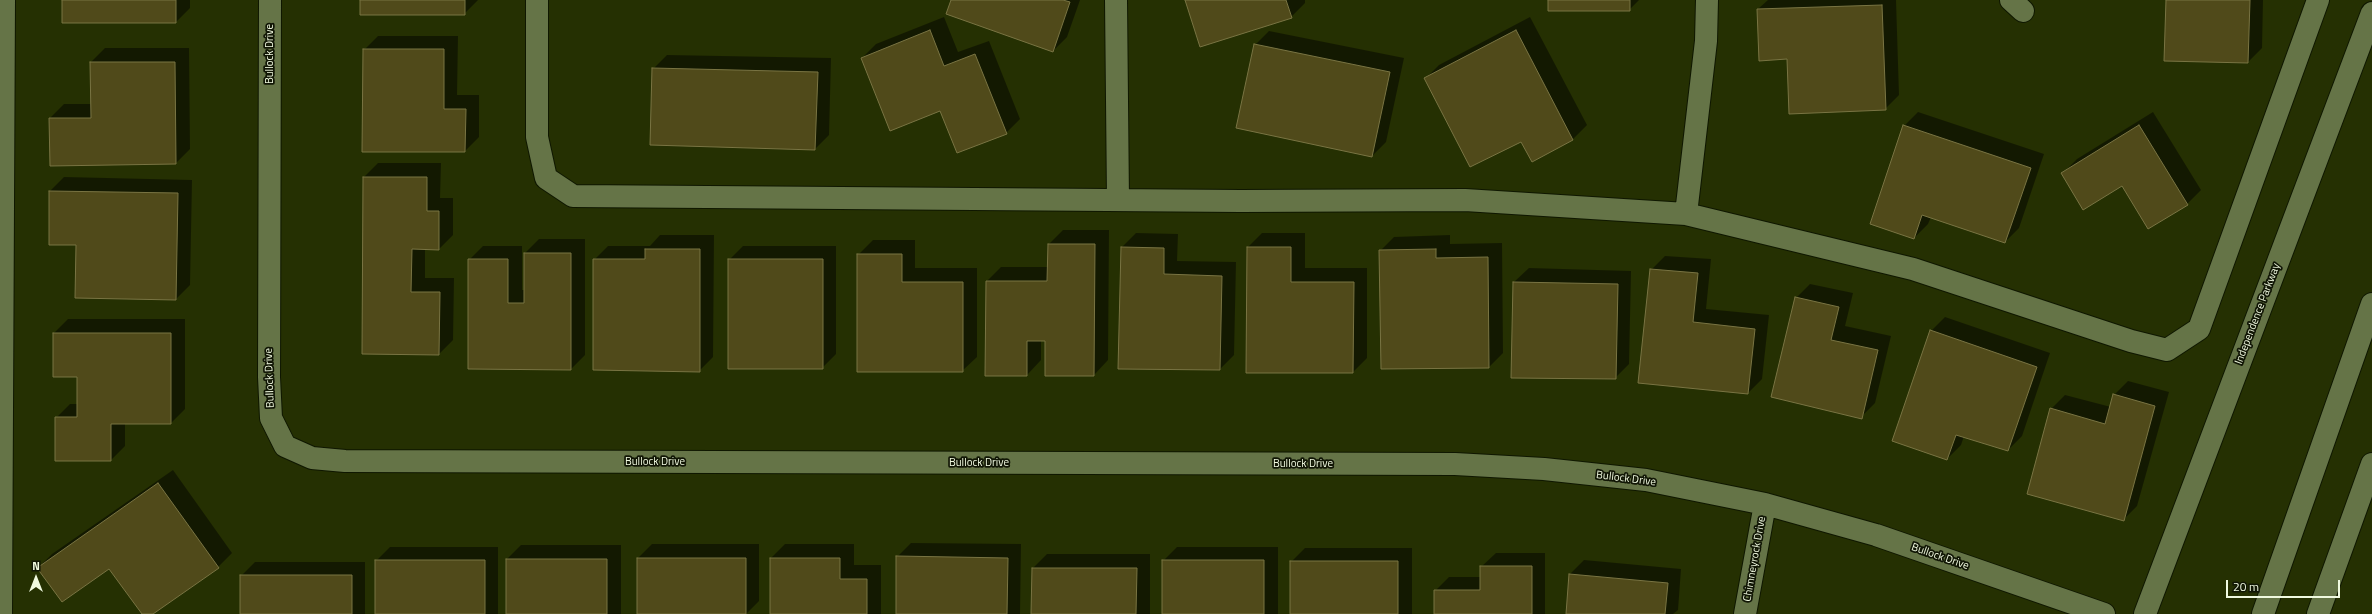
<!DOCTYPE html>
<html>
<head>
<meta charset="utf-8">
<style>
  body { margin:0 }
  #map { position:relative; width:2372px; height:614px; overflow:hidden; background:#253002; font-family:"Titillium Web",sans-serif }
  canvas { display:block }
  .north { position:absolute; left:16px; top:558px; width:40px; height:40px; -webkit-text-stroke:3px #111605; paint-order:stroke; rotate:0deg; font-size:11px; font-weight:700; line-height:16px; text-align:center; color:#f0f9e0 }
  .north::after { content:''; display:block; margin:auto; width:14px; height:18px; background:#f0f9e0; clip-path:polygon(50% 0,100% 100%,50% 72%,0 100%) }
  .scale { position:absolute; left:2226px; top:580px; width:114px; height:18px; box-sizing:border-box; border:2px solid #f0f9e0; border-top:0; padding-left:5px; font-size:12px; line-height:14px; white-space:nowrap; color:#f0f9e0; -webkit-text-stroke:3px #111605; paint-order:stroke }
</style>
</head>
<body>
<div id="map">
<canvas width="2372" height="614"></canvas>
<div class="north">N</div>
<div class="scale">20 m</div>
</div>
<script>
const ctx = document.querySelector('canvas').getContext('2d');
ctx.lineJoin = 'round';
function fill(path, color) { ctx.fillStyle = color; ctx.fill(path, 'evenodd'); }
const shape = rows => new Path2D(rows.map(r => 'M' + r).join(''));
function strokePath(path, color, width, dash) { ctx.strokeStyle = color; ctx.lineWidth = width; ctx.lineCap = dash ? 'butt' : 'round'; ctx.setLineDash(dash || []); ctx.stroke(path); }
function write(font, color, halo, rows, align = 'center') {
  ctx.font = font + ' "Titillium Web",sans-serif'; ctx.lineWidth = 3.5; ctx.setLineDash([]); ctx.textBaseline = 'middle'; ctx.strokeStyle = halo; ctx.fillStyle = color; for (const [text, x, y, turn = 0] of rows) {
    ctx.save(); ctx.translate(x, y); ctx.rotate((+turn || 0) * Math.PI / 180); ctx.textAlign = isNaN(turn) ? turn : align; if (halo) ctx.strokeText(text, 0, 0); ctx.fillText(text, 0, 0); ctx.restore();
  }
}
fill(shape([
  [63,0,190,0,190,8,176,22],
  [361,0,478,0,464,14],
  [952,0,1080,0,1067,37,1053,51],
  [1186,0,1305,0,1305,3,1291,17],
  [1549,0,1639,0,1629,10],
  [1768,0,1896,0,1899,95,1885,109,1788,58,1758,9],
  [2167,0,2263,0,2262,48,2248,62],
  [944,17,958,52,989,41,1020,119,1006,133,941,110,862,58,876,44],
  [1530,17,1587,125,1573,139,1521,140,1425,79,1439,65],
  [1269,31,1404,58,1386,142,1372,156,1255,45],
  [378,36,458,36,457,95,479,95,479,137,465,151,364,50],
  [105,48,189,48,190,149,176,163,51,165,50,118,64,104,92,104,91,62],
  [667,55,831,58,829,135,815,149,653,69],
  [1918,112,2044,154,2019,228,2005,242,1931,217,1928,224,1914,238,1904,126],
  [2153,112,2201,190,2187,204,2122,184,2063,173,2077,159],
  [378,163,441,163,440,198,453,198,453,235,439,249,425,249,425,278,454,278,453,340,439,354,363,353,364,177],
  [64,177,192,180,190,285,176,299,77,244,50,191],
  [1063,230,1109,230,1108,360,1094,375,1046,375,1046,340,1041,340,1041,360,1027,375,987,281,1001,267,1048,267,1049,244],
  [1136,233,1178,234,1177,261,1236,262,1234,355,1220,369,1119,368,1122,247],
  [1262,233,1305,233,1305,268,1367,268,1367,358,1353,372,1247,372,1248,247],
  [660,235,714,235,713,357,699,371,594,260,608,246,650,246],
  [1450,235,1450,244,1502,243,1503,353,1489,367,1380,251,1394,237],
  [539,239,585,239,585,355,571,369,469,368,469,260,483,246,522,246,522,290,525,290,525,253],
  [873,240,915,240,915,268,977,268,977,357,962,371,858,255],
  [743,246,836,246,836,354,822,368,729,260],
  [1665,256,1711,259,1706,309,1769,315,1762,379,1748,393,1651,270],
  [1529,268,1631,271,1629,364,1615,378,1514,282],
  [1810,284,1853,293,1845,326,1891,336,1875,403,1861,417,1796,298],
  [1945,317,2050,353,2022,436,2008,450,1964,436,1961,445,1947,459,1931,331],
  [68,319,185,319,185,409,171,423,125,423,125,446,111,460,56,460,56,418,70,404,78,404,78,376,54,376,54,333],
  [2128,381,2169,392,2137,506,2123,520,2051,409,2065,395,2111,407,2114,395],
  [173,470,232,553,218,567,152,614,143,614,110,568,38,568,52,554],
  [911,543,1021,544,1020,614,897,614,897,557],
  [652,544,759,544,759,601,746,614,638,614,638,558],
  [785,544,854,544,854,565,881,565,881,614,771,614,771,558],
  [521,545,621,545,621,614,507,614,507,559],
  [390,547,498,547,498,614,376,614,376,561],
  [1177,547,1278,547,1278,614,1163,614,1163,561],
  [1305,548,1412,548,1412,614,1291,614,1291,562],
  [1496,553,1545,553,1545,614,1435,614,1435,591,1449,577,1481,577,1481,567],
  [1047,554,1150,554,1150,614,1032,614,1033,568],
  [1584,560,1681,569,1678,610,1673,614,1567,614,1570,574],
  [255,562,365,562,365,614,241,614,241,576]
]), '#0007');
const building = shape([
  [62,0,176,0,176,23,62,23,62,0],
  [360,0,465,0,465,15,360,15,360,0],
  [951,0,1063,0,1070,2,1053,52,946,14,951,0],
  [1185,0,1286,0,1292,18,1200,47,1185,0],
  [1548,0,1630,0,1630,11,1548,11,1548,0],
  [2166,0,2250,0,2248,63,2164,61,2166,0],
  [1882,5,1886,110,1789,114,1787,59,1759,61,1757,9,1882,5],
  [930,30,944,66,975,54,1007,134,957,153,940,111,890,131,861,58,930,30],
  [1516,30,1573,140,1532,162,1521,142,1470,167,1424,78,1516,30],
  [1254,44,1390,72,1372,157,1236,128,1254,44],
  [363,49,444,49,444,109,466,109,465,152,362,152,363,49],
  [90,62,175,62,176,164,50,166,49,118,91,118,90,62],
  [652,68,818,72,815,150,650,145,652,68],
  [1903,125,2031,168,2005,243,1922,215,1914,239,1870,224,1903,125],
  [2139,125,2188,205,2148,229,2122,186,2083,210,2061,173,2139,125],
  [363,177,427,177,427,211,439,211,439,250,412,249,411,292,440,292,439,355,362,354,363,177],
  [49,191,178,193,176,300,75,298,76,245,49,245,49,191],
  [1048,244,1095,244,1094,376,1045,376,1045,341,1027,341,1027,376,985,376,986,281,1047,281,1048,244],
  [1121,247,1164,248,1164,274,1222,276,1220,370,1118,369,1121,247],
  [1247,247,1291,247,1291,282,1354,282,1353,373,1246,373,1247,247],
  [645,249,700,249,700,372,593,370,593,259,645,259,645,249],
  [1436,249,1436,258,1488,257,1489,368,1381,369,1379,250,1436,249],
  [524,253,571,253,571,370,468,369,468,259,508,259,508,303,524,303,524,253],
  [857,254,902,254,902,282,963,282,963,372,857,372,857,254],
  [728,259,823,259,823,369,728,369,728,259],
  [1650,269,1698,273,1693,322,1755,329,1748,394,1638,383,1650,269],
  [1513,282,1618,284,1616,379,1511,378,1513,282],
  [1795,297,1839,307,1831,340,1878,350,1862,419,1771,397,1795,297],
  [1930,330,2037,367,2008,451,1956,435,1947,460,1892,441,1930,330],
  [53,333,171,333,171,424,111,424,111,461,55,461,55,417,77,417,77,377,53,377,53,333],
  [2113,394,2155,406,2124,521,2027,494,2050,408,2105,424,2113,394],
  [158,483,219,568,153,614,142,614,109,569,62,602,37,568,158,483],
  [896,556,1008,558,1007,614,896,614,896,556],
  [637,558,746,558,746,614,637,614,637,558],
  [770,558,840,558,840,579,867,579,867,614,770,614,770,558],
  [506,559,607,559,607,614,506,614,506,559],
  [375,560,485,560,485,614,375,614,375,560],
  [1162,560,1264,560,1264,614,1162,614,1162,560],
  [1290,561,1398,561,1398,614,1290,614,1290,561],
  [1480,566,1532,566,1532,614,1434,614,1434,590,1480,590,1480,566],
  [1032,568,1137,568,1136,614,1031,614,1032,568],
  [1569,574,1668,583,1665,614,1566,614,1569,574],
  [240,575,352,575,352,614,240,614,240,575]
]);
fill(building, '#504a1a');
strokePath(building, '#797443', 1);
const lane = shape([
  [537,0,537,137,546,178,573,196,1241,201,1465,200,1686,214,1913,269,2131,341,2167,350,2199,329,2318,0],
  [1116,0,1118,200],
  [1686,214,1706,41,1707,0],
  [1,614,4,0],
  [2318,614,2372,464]
]);
const street = shape([
  [270,0,269,377,271,418,285,446,312,458,345,461,1455,464,1544,469,1646,480,1765,504,1876,535,2104,614],
  [2011,0,2023,11],
  [1745,614,1765,504]
]);
const secondary = shape([
  [2145,614,2372,13],
  [2263,614,2372,304]
]);
strokePath(lane, '#0f1700', 24);
strokePath(street, '#0f1700', 24);
strokePath(secondary, '#0f1700', 24);
strokePath(lane, '#657447', 22);
strokePath(street, '#657447', 22);
strokePath(secondary, '#657447', 22);
write('11px', '#f0f9e0', '#111605', [
  ["Bullock Drive",270,54,-90],
  ["Independence Parkway",2258,314,-69],
  ["Bullock Drive",270,378,-92],
  ["Bullock Drive",655,462],
  ["Bullock Drive",979,463],
  ["Bullock Drive",1303,464],
  ["Bullock Drive",1626,479,7],
  ["Bullock Drive",1940,557,19],
  ["Chimneyrock Drive",1755,559,-80]
]);
</script>
</body>
</html>
